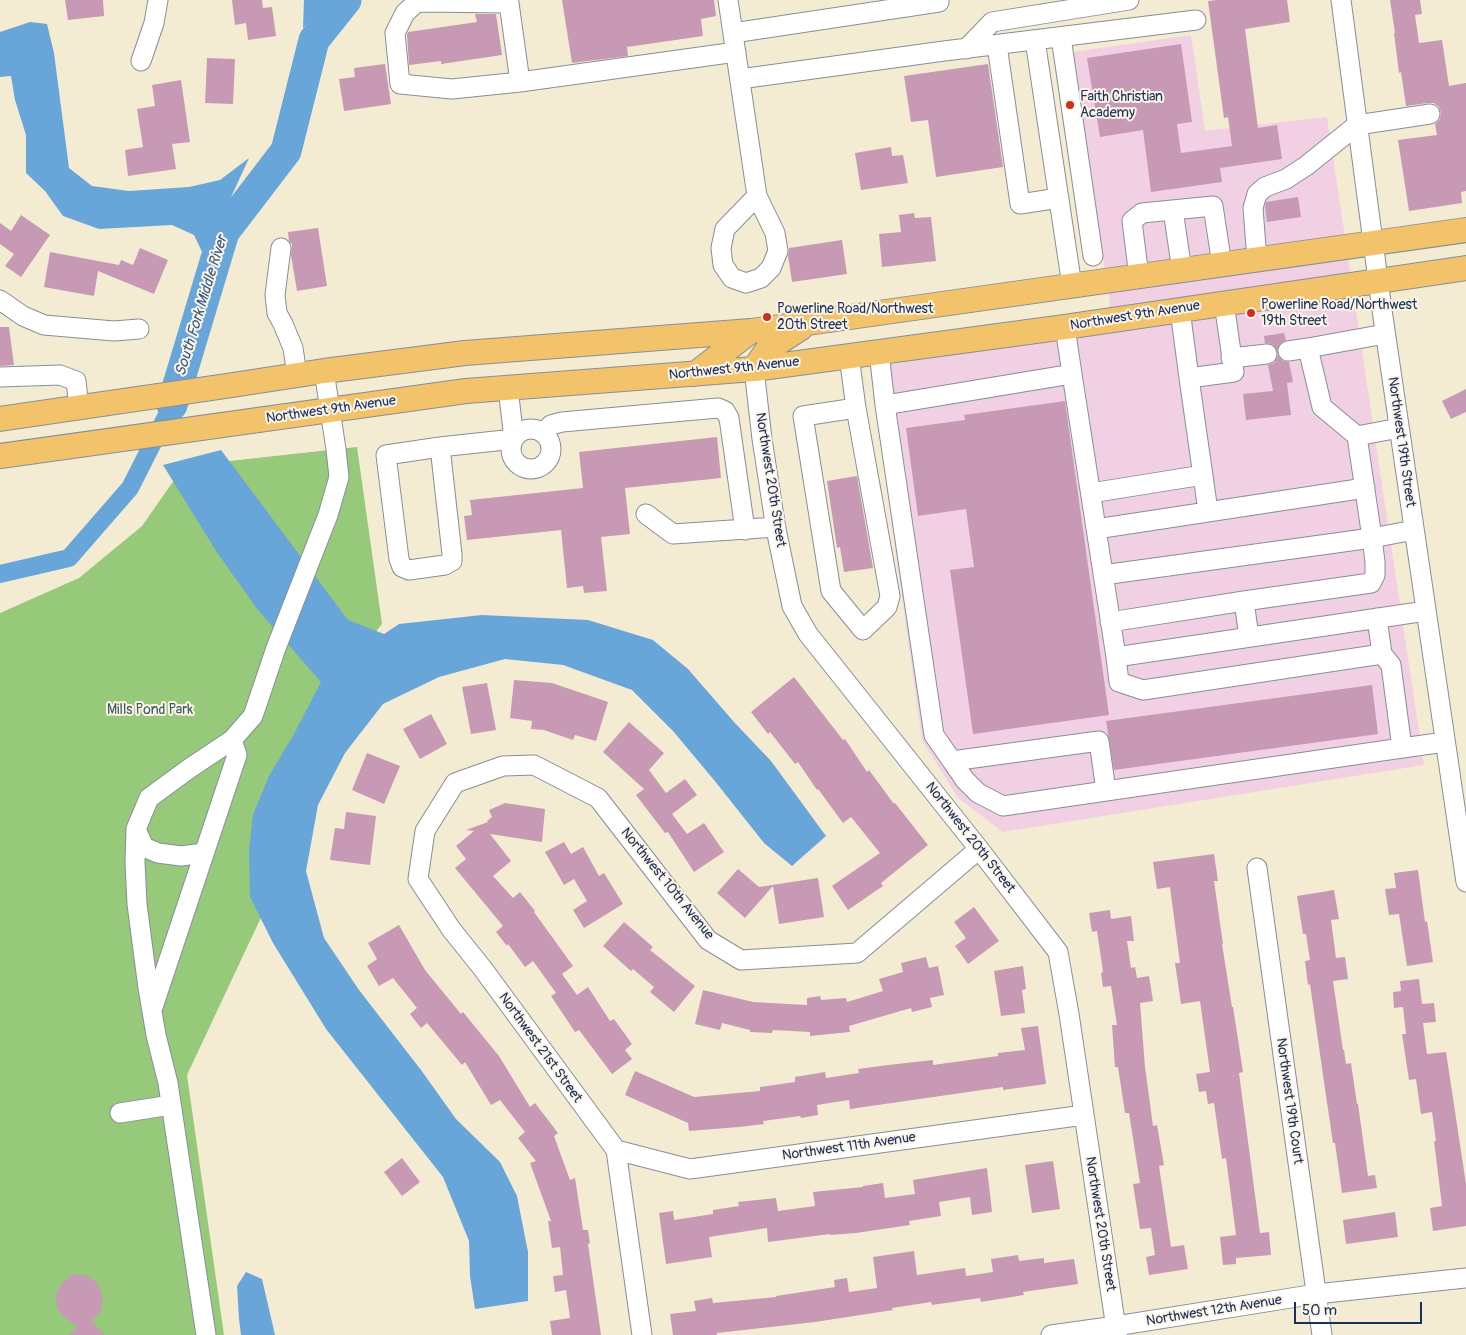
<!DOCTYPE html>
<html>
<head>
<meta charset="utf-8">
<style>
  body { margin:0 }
  #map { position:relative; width:1466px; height:1335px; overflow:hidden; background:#f3ecd3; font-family:Pangolin,sans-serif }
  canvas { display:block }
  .scale { position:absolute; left:1294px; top:1302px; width:128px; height:22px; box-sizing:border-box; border:2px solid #1b2f5e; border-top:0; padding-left:6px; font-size:15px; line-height:18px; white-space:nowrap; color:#1b2f5e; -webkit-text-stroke:4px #fcf5e5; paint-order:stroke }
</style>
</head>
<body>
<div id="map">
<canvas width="1466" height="1335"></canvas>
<div class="scale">50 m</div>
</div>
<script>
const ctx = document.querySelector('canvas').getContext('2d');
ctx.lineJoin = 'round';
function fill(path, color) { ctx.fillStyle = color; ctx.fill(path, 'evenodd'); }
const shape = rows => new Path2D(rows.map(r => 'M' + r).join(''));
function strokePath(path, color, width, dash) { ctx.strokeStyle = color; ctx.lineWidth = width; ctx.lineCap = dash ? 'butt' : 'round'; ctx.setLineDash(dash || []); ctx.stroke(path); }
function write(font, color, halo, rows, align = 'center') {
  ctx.font = font + ' Pangolin,sans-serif'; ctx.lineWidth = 4; ctx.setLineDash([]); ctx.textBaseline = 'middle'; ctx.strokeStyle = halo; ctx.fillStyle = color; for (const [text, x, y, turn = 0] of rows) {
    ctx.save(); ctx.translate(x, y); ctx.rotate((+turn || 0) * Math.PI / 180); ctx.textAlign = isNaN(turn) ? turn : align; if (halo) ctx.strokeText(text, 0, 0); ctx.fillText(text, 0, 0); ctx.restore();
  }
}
fill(shape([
  [1191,35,1205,131,1327,117,1424,765,1003,832,958,798,922,740,870,367,1114,331,1073,52]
]), '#f1d0e3');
fill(shape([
  [357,447,382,624,327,694,265,909,187,1075,224,1335,0,1335,0,613,79,578,142,526,184,466]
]), '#96c97a');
fill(shape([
  [304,0,331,0,303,28],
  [30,22,47,24,54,53,69,168,92,186,129,191,189,187,220,180,249,158,204,256,194,235,172,225,99,229,63,216,45,191,26,173,26,135,15,100,11,76,0,77,0,32],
  [221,450,348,620,384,634,399,624,482,615,588,620,653,640,688,669,734,722,771,761,826,836,792,866,764,843,714,780,673,731,632,690,563,665,505,659,439,677,383,704,345,753,318,805,306,871,324,938,359,990,421,1070,456,1119,500,1162,517,1196,528,1252,528,1301,475,1309,470,1276,469,1241,443,1177,326,1029,273,943,250,897,249,850,253,815,269,776,294,734,321,682,258,610,218,554,163,465],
  [246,1272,262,1279,275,1335,241,1335,239,1319,237,1286]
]), '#68a6da');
strokePath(shape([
  [0,574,69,558,130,488,172,405]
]), '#68a6da', 18);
strokePath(shape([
  [172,405,224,232,286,151,314,40,346,0]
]), '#68a6da', 31);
fill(shape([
  [65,0,103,0,104,16,68,20],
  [232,0,262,0,263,8,272,7,276,36,248,40,246,23,235,25],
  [562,0,714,0,716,16,701,19,703,36,627,47,628,56,572,63],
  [1217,0,1287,0,1290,22,1245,29,1258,128,1277,125,1282,159,1220,168,1222,182,1151,192,1143,130,1100,137,1087,58,1181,44,1192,122,1177,124,1181,153,1232,146,1228,117,1224,118,1208,1],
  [1390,0,1420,0,1422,14,1415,15,1419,43,1442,40,1449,86,1466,83,1466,191,1461,192,1462,203,1409,211,1398,140,1437,135,1435,124,1440,119,1441,113,1439,107,1434,103,1428,103,1406,106,1401,72,1399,73,1394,33,1395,33],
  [475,14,496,14,502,55,441,64,441,61,409,65,407,35,408,32,477,22],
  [207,58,235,59,233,104,205,103],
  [385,64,391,104,344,111,339,79,355,77,354,68],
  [988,64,1003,167,936,177,928,120,911,122,904,76],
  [181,80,190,142,172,144,176,169,128,176,125,150,143,147,137,109,155,106,152,85],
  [891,147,892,156,903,155,908,183,861,190,855,153],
  [1298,197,1301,217,1267,222,1265,207,1266,202],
  [914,213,915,218,931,217,936,261,882,267,879,234,901,232,899,215],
  [21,215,50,235,21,277,5,266,14,254,0,244,0,223,11,231],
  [318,228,327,286,297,291,291,255,292,244,289,241,288,232],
  [842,240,847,274,792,282,788,256,789,248],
  [140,248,168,260,154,294,98,271,94,296,44,287,50,252,119,265,121,260,133,265],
  [0,327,9,327,14,365,0,366],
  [1284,333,1286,340,1281,343,1277,350,1272,344,1265,343,1264,336],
  [1278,355,1283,361,1289,362,1293,382,1287,383,1291,415,1246,420,1243,394,1273,391,1268,365,1274,363],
  [1466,389,1466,412,1451,419,1442,401],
  [1065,401,1109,715,973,734,950,570,974,567,966,509,918,516,906,428,965,420,964,415],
  [717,437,721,478,625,488,630,534,601,537,607,591,584,593,583,586,567,588,561,530,467,540,464,516,472,515,470,500,583,488,579,452],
  [857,476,873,568,844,572,840,547,837,548,827,481],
  [794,677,843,740,845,739,867,772,869,770,894,804,895,803,928,845,881,883,883,886,848,910,832,886,880,853,851,817,843,823,818,789,817,790,798,762,795,764,770,732,768,734,751,712],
  [514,680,552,683,608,702,596,741,575,735,573,740,544,730,531,729,532,721,510,718],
  [487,683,496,730,471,734,462,687],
  [1372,685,1378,734,1114,770,1106,721],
  [431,714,447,744,420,759,403,729],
  [629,722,664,753,649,770,666,793,685,779,697,795,672,814,687,834,704,823,724,852,694,872,668,832,665,833,636,795,644,789,603,752],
  [367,753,400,766,384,804,352,790],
  [505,803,545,809,542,842,490,834,511,861,493,876,513,898,520,892,535,911,534,912,573,966,562,974,577,995,588,987,610,1021,614,1019,632,1044,625,1050,632,1059,612,1074,579,1030,575,1032,551,996,556,993,533,961,525,967,508,944,507,946,496,932,503,926,455,868,466,859,456,846,474,831,466,830,488,822,487,821,492,817,489,810],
  [346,812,376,816,370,865,330,860,335,828,344,829],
  [564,842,571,854,583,847,599,876,604,873,623,904,584,928,573,910,587,901,574,879,564,885,545,852],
  [1214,854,1218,881,1214,881,1223,944,1222,944,1232,1007,1233,1007,1243,1072,1239,1073,1260,1233,1269,1232,1271,1255,1236,1258,1236,1264,1223,1265,1220,1237,1236,1235,1226,1158,1222,1159,1214,1103,1208,1104,1206,1091,1199,1092,1196,1074,1210,1072,1200,1001,1181,1004,1175,963,1180,963,1170,887,1157,889,1153,862],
  [738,869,759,887,818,878,824,917,779,924,773,886,745,918,717,893],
  [1418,870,1425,922,1427,921,1433,962,1407,966,1399,914,1389,915,1385,889,1396,888,1394,873],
  [1334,890,1339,919,1331,920,1336,958,1345,957,1348,979,1333,981,1343,1050,1344,1050,1346,1064,1351,1063,1357,1104,1358,1104,1368,1176,1375,1175,1377,1188,1342,1193,1335,1143,1333,1143,1325,1089,1310,984,1308,985,1305,961,1310,960,1306,934,1303,934,1297,896],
  [974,907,999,941,968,964,955,946,966,938,954,922],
  [1110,910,1111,919,1131,916,1134,941,1127,941,1131,968,1135,967,1137,978,1149,976,1153,1001,1140,1003,1145,1067,1153,1126,1157,1125,1164,1165,1159,1166,1171,1247,1184,1245,1188,1269,1149,1275,1146,1257,1155,1255,1151,1228,1140,1229,1133,1184,1140,1183,1129,1113,1125,1113,1118,1067,1115,1067,1112,1025,1117,1025,1111,986,1103,987,1101,973,1103,972,1097,931,1092,932,1089,913],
  [624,922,653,947,650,950,695,986,674,1012,650,992,654,987,633,969,631,971,603,946],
  [399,925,425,970,461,1014,463,1012,499,1056,530,1107,535,1103,558,1133,554,1136,570,1180,575,1178,583,1230,588,1230,590,1243,588,1244,601,1335,552,1335,550,1321,570,1318,566,1290,555,1292,553,1276,563,1275,560,1247,552,1248,548,1221,551,1221,530,1163,536,1161,518,1138,525,1132,500,1100,491,1105,465,1062,462,1065,427,1023,421,1028,410,1014,417,1008,393,978,379,986,367,966,377,959,368,943],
  [926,957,929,968,938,966,944,995,930,998,932,1007,912,1012,911,1008,849,1026,850,1032,810,1036,810,1032,773,1030,772,1033,750,1032,750,1030,722,1023,720,1030,695,1024,703,990,753,1002,807,1005,807,998,820,996,821,1000,846,998,847,1002,883,991,879,979,903,972,901,963],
  [1023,966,1026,989,1022,990,1025,1013,1001,1016,994,971],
  [1419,979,1422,1004,1434,1003,1436,1022,1423,1023,1427,1054,1446,1052,1466,1184,1466,1226,1433,1231,1430,1208,1442,1206,1434,1141,1436,1141,1432,1112,1421,1114,1416,1079,1409,1080,1402,1034,1406,1034,1403,1007,1394,1008,1393,992,1401,991,1400,981],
  [1038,1026,1046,1084,1003,1090,1003,1087,850,1109,849,1100,817,1105,818,1115,801,1118,800,1116,763,1121,764,1124,739,1127,689,1131,688,1123,625,1095,635,1071,694,1097,760,1091,760,1087,795,1082,795,1077,825,1072,826,1078,859,1073,858,1069,888,1065,933,1060,933,1065,998,1056,998,1053,1025,1050,1021,1028],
  [402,1158,420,1182,402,1196,384,1172],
  [1053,1161,1060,1209,1032,1213,1025,1165],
  [987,1168,992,1212,972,1215,970,1197,939,1202,941,1216,909,1221,910,1225,856,1233,830,1235,830,1234,768,1242,767,1228,709,1237,712,1257,666,1264,659,1213,673,1211,674,1220,713,1214,713,1210,739,1206,738,1202,776,1198,778,1211,815,1206,813,1192,863,1187,863,1186,883,1183,885,1198,915,1194,913,1180],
  [1395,1212,1398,1237,1346,1244,1343,1220],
  [914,1251,917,1275,965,1268,966,1276,993,1272,991,1259,1018,1255,1019,1261,1044,1258,1044,1263,1074,1259,1078,1284,1023,1292,1024,1295,981,1302,980,1298,932,1305,931,1302,892,1308,893,1310,815,1322,717,1333,717,1335,673,1335,670,1314,696,1311,694,1301,712,1298,713,1303,776,1297,776,1296,835,1287,834,1280,847,1278,849,1292,877,1288,873,1257],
  [72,1275,86,1275,97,1283,102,1294,103,1302,100,1312,91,1321,105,1335,69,1335,77,1326,63,1316,57,1308,56,1294,62,1283]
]), '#c899b5');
const minor = shape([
  [728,0,757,196,775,233,778,251,771,268,761,278,746,283,732,278,723,265,721,248,725,229,757,196],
  [1341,0,1382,310,1466,882],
  [733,33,939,2],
  [1061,37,1093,256],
  [1035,40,1072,286],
  [997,45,1020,204,1059,198],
  [966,49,992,22,1129,0],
  [141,61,154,23,158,0],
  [740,79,944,51,1196,20],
  [520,82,452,89,400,84,395,33,405,13,417,2,509,3,520,82,736,52],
  [1173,210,1182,271],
  [281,248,275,295,277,313,283,324,293,348,297,375],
  [1257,260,1253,208,1257,194,1265,187,1286,179,1306,166,1357,125,1430,114],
  [1139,277,1132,221,1142,213,1213,206,1222,265],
  [0,300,23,316,44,325,114,331,139,329],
  [1180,310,1189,378,1234,372,1224,303],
  [1288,351,1308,348],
  [879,352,885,405,1072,374,1065,327],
  [849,356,856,408,803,416,831,591,863,630,887,607,890,596,856,408],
  [1231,358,1267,354],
  [754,369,762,439,776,529,792,606,808,634,979,849,1058,952,1069,1014,1117,1335],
  [1072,374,1116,657],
  [0,377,60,375,76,381,79,408],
  [1189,378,1208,511],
  [885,405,934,735,952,761],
  [1399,428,1357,436,1372,538,1414,530],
  '511 449a20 20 0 1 1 40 0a20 20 0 1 1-40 0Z',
  [543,433,551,425,562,422,718,408,725,411,729,418,745,530],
  [1357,436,1322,407,1308,348,1385,334],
  [440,447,386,455,399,559,402,567,409,570,445,565,452,561,452,554,440,447,514,439,508,388],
  [1091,493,1203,475],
  [646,514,673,534,776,527],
  [1096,529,1365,488],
  [1103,575,1372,538,1375,562,1375,575,1371,583,1244,601,1110,622],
  [1244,601,1249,637],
  [1377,618,1382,654,1391,665,1402,748,1445,742],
  [1382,654,1143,690,1119,682,1116,657,1426,611],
  [1106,791,1099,741,952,761,965,780,978,793,1003,806,1106,791,1402,748],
  [136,829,144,847,158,853,181,856,204,853],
  [1257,868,1322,1335],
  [153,1007,237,755,232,740],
  [120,1113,171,1105],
  [616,1150,690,1169,1084,1115],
  [206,1335,168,1083,156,1035,148,988,137,904,135,862,136,829,149,798,190,768,232,740,253,716,276,648,328,515,339,477,336,449,324,371],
  [642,1335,616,1150,483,969,451,929,418,879,425,831,455,783,503,766,534,765,598,798,708,940,741,960,857,953,979,849],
  [1051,1335,1116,1326,1316,1294,1466,1278]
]);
const major = shape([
  [754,369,767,350,801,328],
  [695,374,751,331],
  [0,419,226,386,324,371,465,353,751,331,1466,230],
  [0,456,466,391,754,369,1065,327,1466,268]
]);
strokePath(minor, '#878e98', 21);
strokePath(major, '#878e98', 26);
strokePath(minor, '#fff', 19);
strokePath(major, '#f2c36a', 24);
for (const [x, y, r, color] of [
  [1070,105,5,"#c8321e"],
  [1251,313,5,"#c8321e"],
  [767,317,5,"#c8321e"]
]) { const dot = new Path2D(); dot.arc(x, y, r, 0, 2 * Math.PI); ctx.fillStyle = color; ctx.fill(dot); strokePath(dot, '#fcf5e5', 2); }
write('14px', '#1b2f5e', '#fcf5e5', [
  ["Faith Christian",1080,97],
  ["Academy",1080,113],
  ["Powerline Road/Northwest",1261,305],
  ["19th Street",1261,321],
  ["Powerline Road/Northwest",777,309],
  ["20th Street",777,325]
], 'left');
write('14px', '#1b2f5e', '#fcf5e5', [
  ["Northwest 9th Avenue",1135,316,-9],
  ["Northwest 9th Avenue",734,369,-6],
  ["Northwest 9th Avenue",331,410,-8],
  ["Northwest 19th Street",1401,442,82],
  ["Northwest 20th Street",770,480,81],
  ["Northwest 20th Street",970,838,52],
  ["Northwest 10th Avenue",667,884,51],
  ["Northwest 21st Street",540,1048,54],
  ["Northwest 19th Court",1289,1101,82],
  ["Northwest 11th Avenue",849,1147,-8],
  ["Northwest 20th Street",1100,1224,81],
  ["Northwest 12th Avenue",1214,1311,-9]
]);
write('14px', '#3a5665', '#fcf5e5', [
  ["Mills Pond Park",150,710]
]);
write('italic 15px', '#365989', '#fcf5e5', [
  ["South Fork Middle River",202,306,-73]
]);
</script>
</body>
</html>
